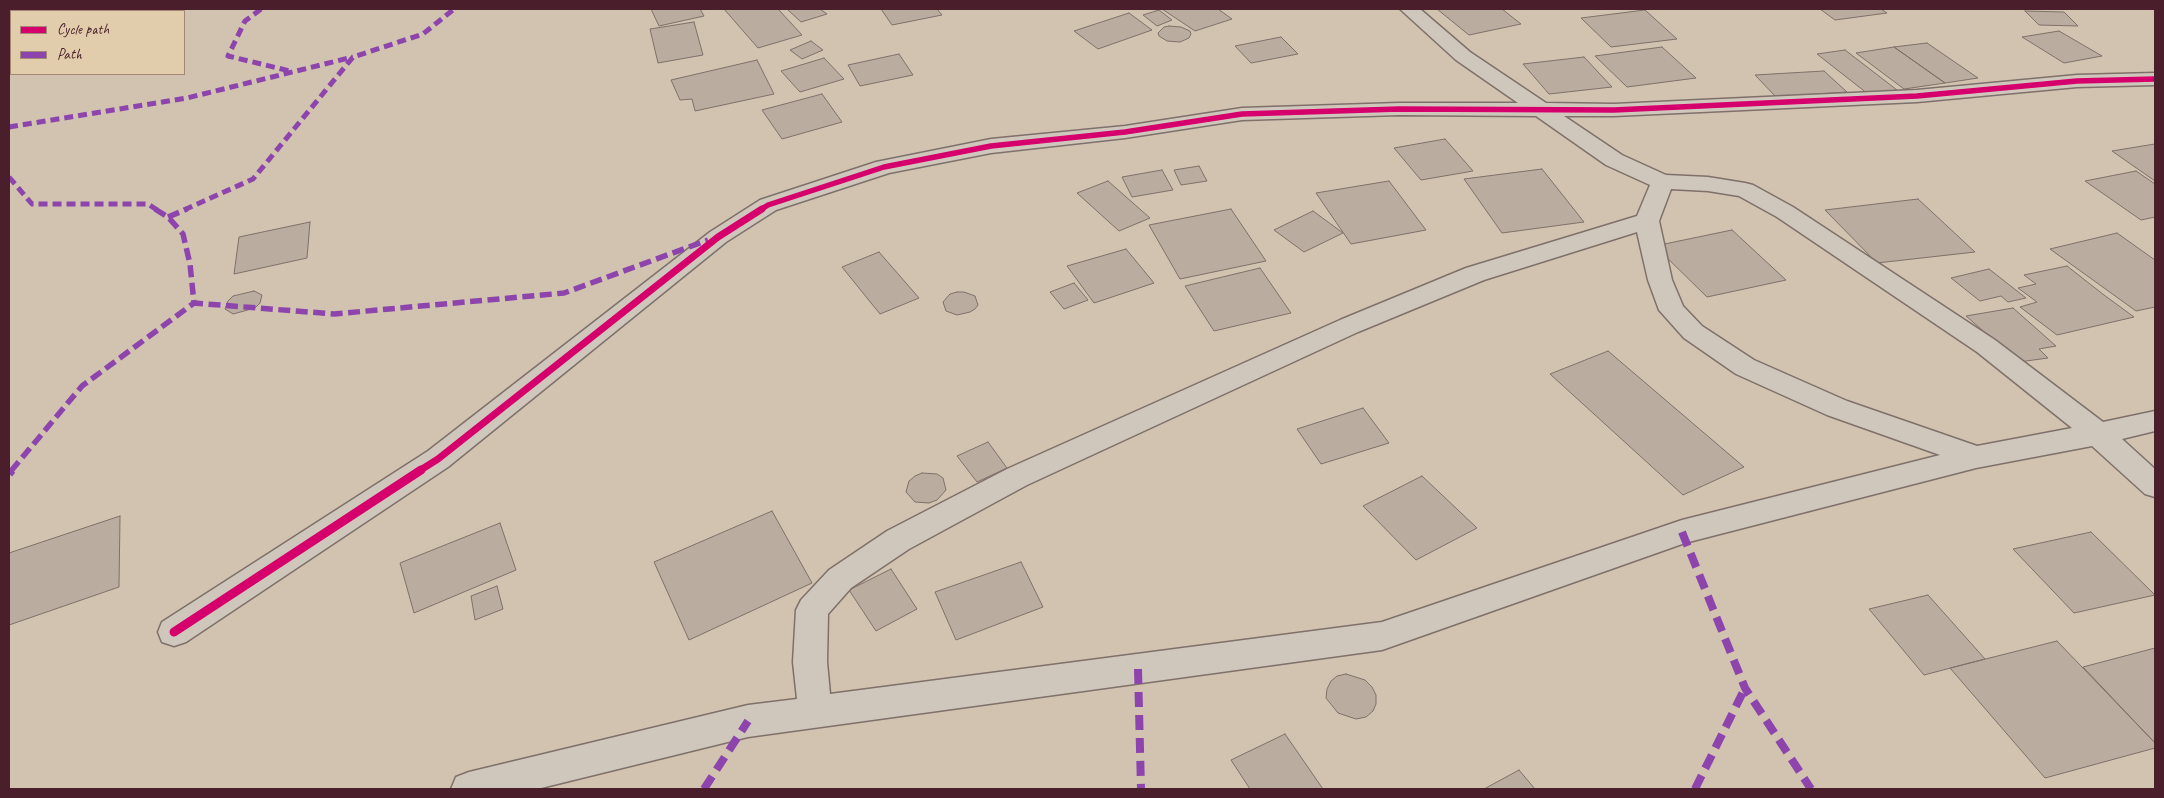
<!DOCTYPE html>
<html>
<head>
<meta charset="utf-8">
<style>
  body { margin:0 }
  #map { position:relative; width:2164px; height:798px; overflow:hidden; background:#d1c3b0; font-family:Caveat,sans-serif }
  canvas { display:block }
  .frame { position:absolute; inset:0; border:10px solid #4a1f2b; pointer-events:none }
  .legend { position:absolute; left:10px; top:10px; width:175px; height:65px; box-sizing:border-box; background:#e1ccab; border:1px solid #a58778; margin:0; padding:6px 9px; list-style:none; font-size:15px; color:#4a1f2b }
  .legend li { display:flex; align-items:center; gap:10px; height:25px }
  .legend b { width:25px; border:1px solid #a58778 }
</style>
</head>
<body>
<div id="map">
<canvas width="2164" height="798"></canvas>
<div class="frame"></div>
<ul class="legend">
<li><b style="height:6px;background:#d6006c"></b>Cycle path</li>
<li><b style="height:6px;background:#8e44ad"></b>Path</li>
</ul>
</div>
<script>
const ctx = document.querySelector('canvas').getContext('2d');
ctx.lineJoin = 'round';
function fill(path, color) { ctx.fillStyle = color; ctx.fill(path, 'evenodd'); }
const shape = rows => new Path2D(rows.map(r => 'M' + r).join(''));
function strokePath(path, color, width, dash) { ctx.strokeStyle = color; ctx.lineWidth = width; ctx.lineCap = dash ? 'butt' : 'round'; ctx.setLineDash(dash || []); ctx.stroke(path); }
const building = shape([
  [651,9,700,9,704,16,659,26,651,9],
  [724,9,778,9,802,35,758,48,724,9],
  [787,9,820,9,827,14,801,22,787,9],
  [881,9,937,9,942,15,892,25,881,9],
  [1162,9,1218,9,1232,19,1195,31,1162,9],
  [1437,9,1502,9,1521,24,1469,35,1437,9],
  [1820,9,1881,9,1887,13,1835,20,1820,9],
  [1159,10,1172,20,1157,26,1143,15,1159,10],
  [1645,10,1677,39,1611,47,1581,18,1645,10],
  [2025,11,2064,12,2078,26,2039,25,2025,11],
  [1129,13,1152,30,1098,49,1074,31,1129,13],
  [694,22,703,55,658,63,650,29,694,22],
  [1169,26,1181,27,1190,31,1191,34,1189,38,1180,42,1167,41,1159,36,1158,33,1164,27,1169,26],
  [2059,31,2102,56,2064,63,2022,37,2059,31],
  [1281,37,1298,54,1251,63,1235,46,1281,37],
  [811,41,823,50,802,59,790,50,811,41],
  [1927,43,1978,78,1945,83,1894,47,1927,43],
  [1662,47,1696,78,1627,87,1595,56,1662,47],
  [1894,47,1945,83,1904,89,1856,53,1894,47],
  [1845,50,1897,90,1868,94,1817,54,1845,50],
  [899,54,913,75,860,86,848,65,899,54],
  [1584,57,1612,87,1549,94,1523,64,1584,57],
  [824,58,844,79,800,92,781,71,824,58],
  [757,60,774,94,695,111,692,99,680,100,671,80,757,60],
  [1824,71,1847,92,1776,97,1755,75,1824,71],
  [822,94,842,122,782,139,762,110,822,94],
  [1445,139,1473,171,1421,180,1394,148,1445,139],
  [2155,144,2155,181,2112,151,2155,144],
  [1199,166,1207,181,1181,185,1174,170,1199,166],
  [1542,169,1584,222,1502,233,1464,179,1542,169],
  [1162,170,1173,190,1132,197,1122,177,1162,170],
  [2136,171,2155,184,2155,217,2141,220,2085,181,2136,171],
  [1108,181,1150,218,1119,231,1077,193,1108,181],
  [1389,181,1426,230,1351,244,1316,193,1389,181],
  [1918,199,1975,252,1877,263,1825,210,1918,199],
  [1231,209,1266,261,1180,279,1149,225,1231,209],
  [1313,211,1343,233,1304,252,1274,230,1313,211],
  [310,222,307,258,234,274,239,237,310,222],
  [1732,230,1786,280,1707,297,1655,246,1732,230],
  [2117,233,2155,260,2155,307,2136,311,2050,249,2117,233],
  [1126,249,1154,283,1094,303,1067,266,1126,249],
  [879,252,919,298,880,314,842,267,879,252],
  [2067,266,2104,295,2134,317,2057,335,2020,307,2037,302,2018,288,2036,284,2024,275,2067,266],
  [1260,268,1291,313,1214,331,1185,286,1260,268],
  [1989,269,2026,298,2008,302,2001,296,1980,301,1951,278,1989,269],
  [1074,283,1088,300,1064,309,1050,292,1074,283],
  [254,291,262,295,260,303,255,308,233,314,225,309,228,301,233,296,254,291],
  [957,292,964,292,975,296,978,305,975,309,970,312,957,315,946,311,943,302,950,294,957,292],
  [2013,308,2056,346,2039,349,2048,358,2019,362,1966,316,2013,308],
  [1608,351,1744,467,1683,495,1550,374,1608,351],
  [1363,408,1389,443,1321,464,1297,429,1363,408],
  [988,442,1007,468,977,482,957,456,988,442],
  [922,473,937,474,943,478,946,490,937,500,929,503,915,502,906,492,909,481,915,476,922,473],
  [1422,476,1477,528,1416,560,1363,506,1422,476],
  [772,511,812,583,689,640,654,562,772,511],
  [120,516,119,587,9,625,9,553,120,516],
  [500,523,516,570,414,613,400,563,500,523],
  [2091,532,2155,595,2074,613,2013,549,2091,532],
  [1021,562,1043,607,956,640,935,592,1021,562],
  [891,569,917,609,876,631,849,590,891,569],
  [497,586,503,609,475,620,471,596,497,586],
  [1928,595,1985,659,1924,675,1869,609,1928,595],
  [2057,641,2155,743,2155,748,2045,778,1950,668,2057,641],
  [2155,648,2155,743,2083,667,2155,648],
  [1346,674,1365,680,1372,687,1376,695,1376,704,1373,711,1366,717,1356,719,1338,713,1326,698,1327,689,1331,681,1337,676,1346,674],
  [1285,734,1323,789,1250,789,1231,760,1285,734],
  [1519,770,1535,789,1484,789,1519,770]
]);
fill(building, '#baac9e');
strokePath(building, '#7f706a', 1);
const street = shape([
  [1400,9,1420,9,1470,52,1546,103,1614,104,1917,90,2077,75,2155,73,2155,85,2077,87,1917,102,1614,116,1564,116,1622,155,1666,175,1708,177,1745,183,1753,185,1793,207,1995,340,2103,422,2155,411,2155,431,2122,439,2155,469,2155,497,2145,494,2092,446,1976,468,1685,543,1382,650,748,737,537,789,451,789,456,777,469,772,748,705,797,699,793,662,796,610,801,600,829,570,887,531,1007,469,1340,320,1466,268,1637,216,1650,185,1606,165,1536,116,1399,115,1242,120,1125,138,991,153,889,173,776,210,726,242,448,467,186,642,174,646,162,642,158,632,162,622,428,451,710,232,760,200,876,162,991,139,1125,126,1242,108,1399,103,1518,103,1456,60,1400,9],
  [1671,189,1708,191,1739,196,1777,217,1977,352,2072,428,1977,446,1847,401,1754,360,1702,326,1683,306,1672,280,1659,221,1671,189],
  [1637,232,1648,280,1659,310,1684,338,1736,374,1827,415,1940,455,1682,520,1382,622,830,694,827,662,828,614,851,588,909,549,1027,485,1358,332,1484,280,1637,232]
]);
strokePath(street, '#7f706a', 3);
fill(street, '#cfc7bb');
strokePath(shape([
  [261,9,245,21,228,56,290,71],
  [104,11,110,9],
  [9,49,11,48],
  [9,127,187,98,353,57],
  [9,177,32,204,148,204,157,210],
  [184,210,253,179,353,57,423,34,454,9]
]), '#8e44ad', 5, [9, 5]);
strokePath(shape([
  [155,209,168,217,183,234,190,264,194,303,334,314,564,293,708,240],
  [168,217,187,209],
  [11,471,82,386,194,303]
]), '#8e44ad', 5.5, [12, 5.5]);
strokePath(shape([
  [9,474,12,470],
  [1682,532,1745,688,1811,789],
  [1138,669,1141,789],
  [704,789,748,721],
  [1695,789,1745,688]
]), '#8e44ad', 8, [15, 8]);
strokePath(shape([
  [760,210,768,205,884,167,991,146,1125,132,1242,114,1399,109,1614,110,1917,96,2077,81,2155,79]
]), '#d6006c', 5.5);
strokePath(shape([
  [419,471,438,459,718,237,762,209]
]), '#d6006c', 7);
strokePath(shape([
  [174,632,421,470]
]), '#d6006c', 9);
</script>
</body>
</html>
